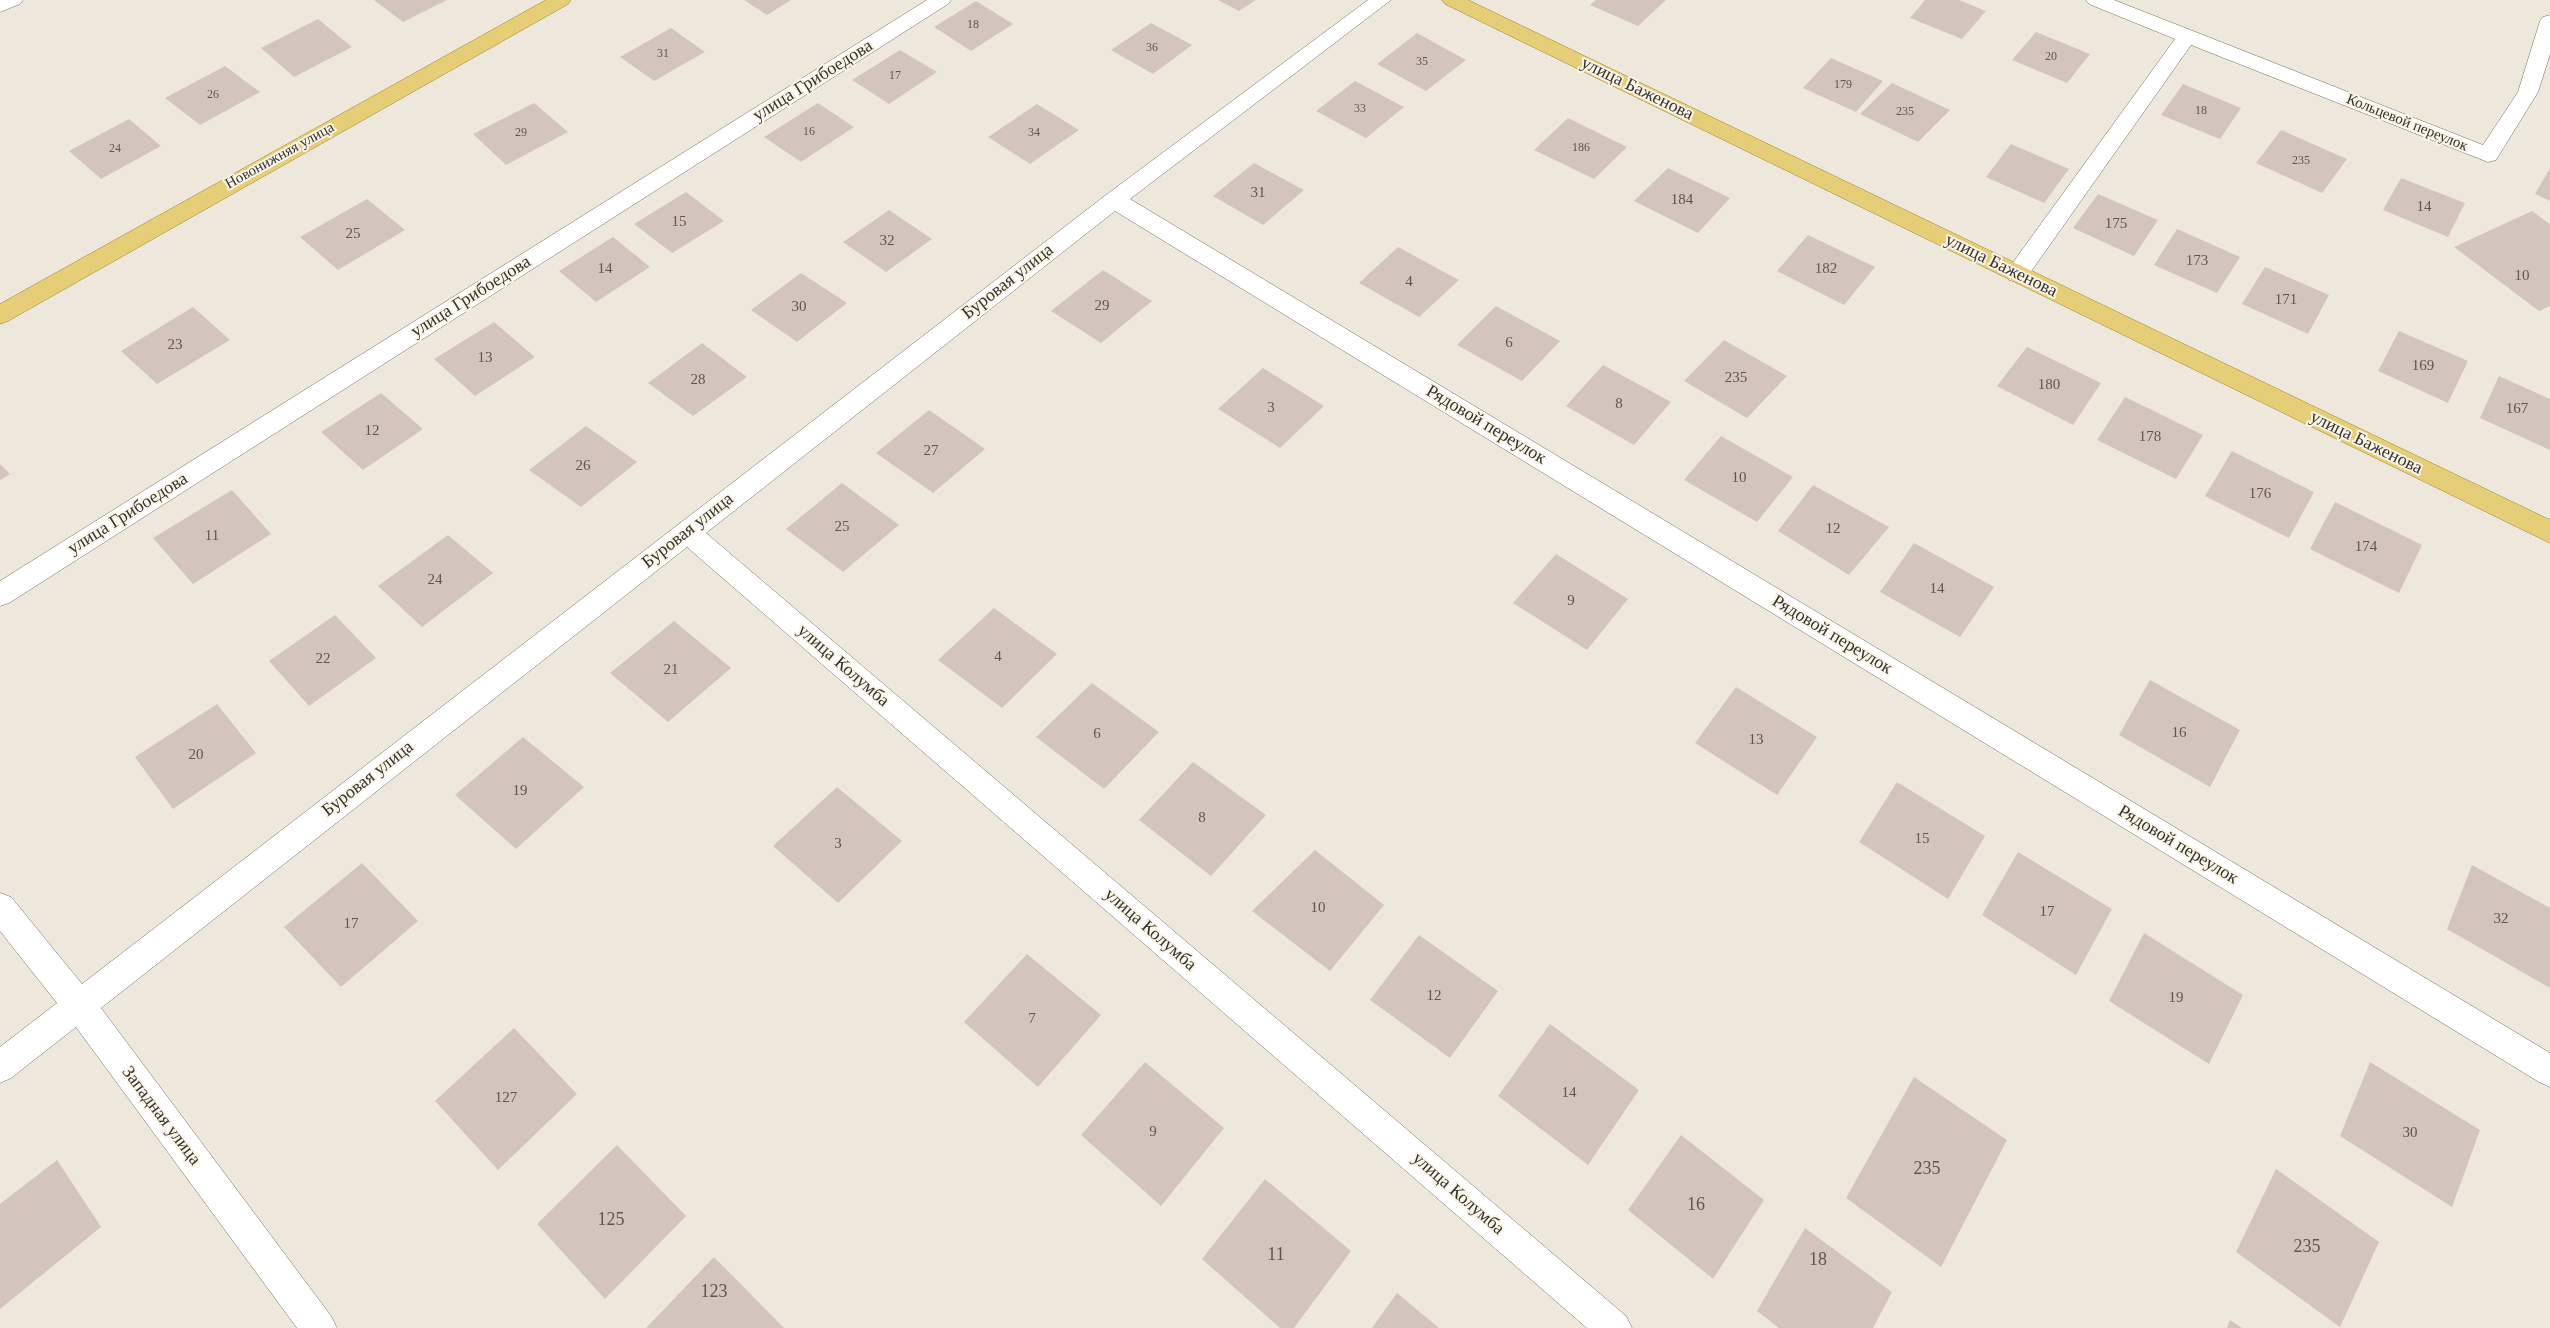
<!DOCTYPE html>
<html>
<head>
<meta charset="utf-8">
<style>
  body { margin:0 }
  canvas { display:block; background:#ede8db }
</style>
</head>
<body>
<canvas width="2550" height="1328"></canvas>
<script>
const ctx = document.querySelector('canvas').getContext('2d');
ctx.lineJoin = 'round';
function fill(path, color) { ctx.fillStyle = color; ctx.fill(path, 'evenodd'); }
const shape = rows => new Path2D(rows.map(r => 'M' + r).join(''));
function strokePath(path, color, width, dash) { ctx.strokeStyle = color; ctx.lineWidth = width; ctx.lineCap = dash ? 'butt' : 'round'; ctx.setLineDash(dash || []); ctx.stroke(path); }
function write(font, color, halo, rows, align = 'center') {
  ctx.font = font + ' Georgia,serif'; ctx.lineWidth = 4; ctx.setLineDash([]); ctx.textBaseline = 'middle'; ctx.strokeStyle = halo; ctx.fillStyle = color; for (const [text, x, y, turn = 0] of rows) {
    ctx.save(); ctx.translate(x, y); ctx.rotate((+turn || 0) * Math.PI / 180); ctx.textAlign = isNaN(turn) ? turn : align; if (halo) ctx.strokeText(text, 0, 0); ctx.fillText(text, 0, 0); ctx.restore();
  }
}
fill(shape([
  [374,0,447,0,403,22],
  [744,0,791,0,767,15],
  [1218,0,1256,0,1239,11],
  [1596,0,1666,0,1638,26,1590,5],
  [1925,0,1959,0,1986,11,1962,39,1910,18],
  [976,1,1013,24,971,51,934,27],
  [318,19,352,47,294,77,261,48],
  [1151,23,1192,45,1153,74,1111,50],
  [671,28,705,52,654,81,620,57],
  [2036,32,2090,54,2067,83,2012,60],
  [1417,33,1466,60,1426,91,1377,64],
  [900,50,937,72,889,104,852,80],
  [1831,58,1883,81,1856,112,1803,88],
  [225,66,260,92,200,125,165,98],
  [1355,81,1404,107,1366,138,1316,111],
  [1892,83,1950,110,1918,142,1860,114],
  [2183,84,2241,108,2220,139,2161,115],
  [534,103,568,132,506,165,473,134],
  [818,103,854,127,801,162,764,137],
  [1037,104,1079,130,1030,164,988,137],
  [1568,118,1627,147,1594,179,1534,150],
  [129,119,161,146,101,179,69,151],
  [2281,130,2347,159,2322,193,2256,163],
  [2011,144,2069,169,2044,203,1986,177],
  [1254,163,1304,190,1263,225,1213,196],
  [1668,168,1730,198,1698,233,1634,201],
  [2550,168,2550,201,2535,194],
  [2401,178,2465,203,2448,237,2383,210],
  [686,192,724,221,672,253,634,224],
  [2098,194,2158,220,2134,256,2073,228],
  [367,199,405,230,338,270,300,237],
  [889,210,932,239,886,272,843,242],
  [2532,211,2550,224,2550,306,2539,311,2454,247],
  [2177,229,2240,257,2217,293,2154,265],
  [1808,235,1875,267,1844,305,1777,271],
  [613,237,650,267,596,302,559,271],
  [1398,247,1459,280,1419,317,1359,283],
  [2265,267,2329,295,2308,334,2242,304],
  [1103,270,1152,301,1101,343,1051,311],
  [801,273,847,303,797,342,751,310],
  [1496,306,1560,341,1522,381,1457,345],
  [193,307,230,340,157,384,121,351],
  [494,322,535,357,475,396,434,359],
  [2399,331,2468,361,2448,403,2378,371],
  [1724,340,1787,376,1747,418,1684,381],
  [702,343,747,377,693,416,648,383],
  [2027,347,2101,383,2073,425,1997,386],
  [1603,365,1671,402,1634,445,1566,406],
  [1263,368,1324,406,1280,448,1218,409],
  [2499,376,2550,399,2550,450,2480,418],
  [381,393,423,429,363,470,321,432],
  [2125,397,2203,435,2176,479,2097,440],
  [929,410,985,449,933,493,876,453],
  [586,426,637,462,581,507,529,470],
  [1721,436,1793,477,1757,522,1684,480],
  [2232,451,2314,492,2289,538,2205,496],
  [0,464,10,474,0,480],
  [842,483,899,525,843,572,786,529],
  [1813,485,1889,527,1849,575,1778,531],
  [232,490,271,534,193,584,153,538],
  [2335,502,2422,545,2399,593,2310,549],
  [448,535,493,573,422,627,378,586],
  [1914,543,1994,587,1960,637,1880,592],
  [1556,554,1628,599,1587,650,1513,603],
  [994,608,1057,654,1002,708,938,660],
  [335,615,376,658,309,706,269,661],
  [674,621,731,668,668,722,610,673],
  [2150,680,2240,730,2210,787,2119,735],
  [1092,683,1159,732,1104,789,1036,737],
  [1736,687,1817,737,1777,795,1695,743],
  [217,704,256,753,173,809,135,757],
  [523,737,584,787,516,849,455,795],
  [1193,762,1266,815,1211,876,1139,820],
  [1897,782,1985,836,1948,899,1859,842],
  [837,787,902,841,838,903,773,846],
  [1315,850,1384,905,1330,971,1252,911],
  [2018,852,2112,909,2076,975,1982,915],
  [362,863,418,921,341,987,284,927],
  [2472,865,2550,908,2550,988,2447,929],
  [2144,933,2243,995,2209,1064,2109,1001],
  [1419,935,1498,991,1450,1058,1370,1000],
  [1027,954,1101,1015,1038,1087,964,1022],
  [1550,1024,1639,1090,1588,1165,1498,1096],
  [514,1028,577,1094,498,1170,435,1101],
  [1145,1062,1224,1128,1161,1206,1081,1135],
  [2370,1062,2480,1130,2452,1207,2340,1136],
  [1914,1077,2007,1140,1941,1267,1846,1198],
  [1681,1135,1764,1200,1713,1279,1628,1210],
  [617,1145,686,1216,605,1299,537,1224],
  [57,1160,101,1227,0,1309,0,1204],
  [2276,1169,2379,1242,2340,1327,2236,1252],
  [1265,1179,1351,1251,1294,1328,1280,1328,1202,1259],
  [1805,1228,1892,1292,1873,1328,1779,1328,1757,1311],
  [714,1257,784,1328,646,1328],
  [1397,1293,1439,1328,1372,1328],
  [2230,1320,2242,1328,2227,1328]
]), '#d3c5be');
const minor = shape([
  [0,0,23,0,20,4,0,12,0,0],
  [927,0,951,0,948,4,9,603,0,606,0,581,927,0],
  [1368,0,1391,0,1130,199,2550,1053,2550,1087,2539,1082,1115,211,706,533,1626,1316,1632,1328,1587,1328,687,547,101,1008,331,1316,337,1328,297,1328,76,1027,11,1078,0,1083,0,1047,57,1003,0,931,0,893,11,897,82,984,1106,195,1368,0],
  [2086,0,2114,0,2483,145,2518,92,2540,21,2543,17,2550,15,2550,54,2538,92,2496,160,2488,162,2191,45,2025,280,2017,282,2009,280,2006,274,2009,268,2175,39,2089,4,2086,0]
]);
const major = shape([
  [546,0,571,0,568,4,8,321,0,324,0,304,546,0],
  [1442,0,1468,0,2550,520,2550,543,1445,4,1442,0]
]);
strokePath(minor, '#716c61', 1);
strokePath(major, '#9d8223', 1);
fill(minor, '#fff');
fill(major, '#e6ce78');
write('12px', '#5c5751', null, [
  ["18",973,25],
  ["36",1152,48],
  ["31",663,54],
  ["20",2051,57],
  ["35",1422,62],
  ["17",895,76],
  ["179",1843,85],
  ["26",213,95],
  ["33",1360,109],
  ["18",2201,111],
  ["235",1905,112],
  ["16",809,132],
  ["29",521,133],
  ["34",1034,133],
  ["186",1581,148],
  ["24",115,149],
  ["235",2301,161]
]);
write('15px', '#34322d', '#fbf5e8', [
  ["Кольцевой переулок",2407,123,22],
  ["Новонижняя улица",280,156,-29]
]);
write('15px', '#5c5751', null, [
  ["31",1258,193],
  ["184",1682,200],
  ["14",2424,207],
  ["15",679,222],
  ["175",2116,224],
  ["25",353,234],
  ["32",887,241],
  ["173",2197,261],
  ["14",605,269],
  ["182",1826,269],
  ["10",2522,276],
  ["4",1409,282],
  ["171",2286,300],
  ["29",1102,306],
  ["30",799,307],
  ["6",1509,343],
  ["23",175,345],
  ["13",485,358],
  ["169",2423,366],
  ["235",1736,378],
  ["28",698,380],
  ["180",2049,385],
  ["8",1619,404],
  ["3",1271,408],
  ["167",2517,409],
  ["12",372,431],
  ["178",2150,437],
  ["27",931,451],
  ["26",583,466],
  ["10",1739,478],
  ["176",2260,494],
  ["25",842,527],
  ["12",1833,529],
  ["11",212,536],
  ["174",2366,547],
  ["24",435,580],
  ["14",1937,589],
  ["9",1571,601],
  ["4",998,657],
  ["22",323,659],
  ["21",671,670],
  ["16",2179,733],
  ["6",1097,734],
  ["13",1756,740],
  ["20",196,755],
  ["19",520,791],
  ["8",1202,818],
  ["15",1922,839],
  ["3",838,844],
  ["10",1318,908],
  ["17",2047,912],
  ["32",2501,919],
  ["17",351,924],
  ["12",1434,996],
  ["19",2176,998],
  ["7",1032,1019],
  ["14",1569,1093],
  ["127",506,1098],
  ["9",1153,1132],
  ["30",2410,1133]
]);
write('18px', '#34322d', '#fbf5e8', [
  ["улица Грибоедова",813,81,-32],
  ["улица Баженова",1637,89,26],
  ["улица Баженова",2001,266,26],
  ["Буровая улица",1008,282,-38],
  ["улица Грибоедова",471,297,-32],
  ["Рядовой переулок",1486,425,31],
  ["улица Баженова",2366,443,26],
  ["улица Грибоедова",128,514,-32],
  ["Буровая улица",688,531,-38],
  ["Рядовой переулок",1832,635,31],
  ["улица Колумба",843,666,41],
  ["Буровая улица",368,779,-38],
  ["Рядовой переулок",2178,845,31],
  ["улица Колумба",1150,930,41],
  ["Западная улица",161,1116,53],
  ["улица Колумба",1458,1194,41]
]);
write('18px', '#5c5751', null, [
  ["235",1927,1169],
  ["16",1696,1205],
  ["125",611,1220],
  ["235",2307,1247],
  ["11",1276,1255],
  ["18",1818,1260],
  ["123",714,1292]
]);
</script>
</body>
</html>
